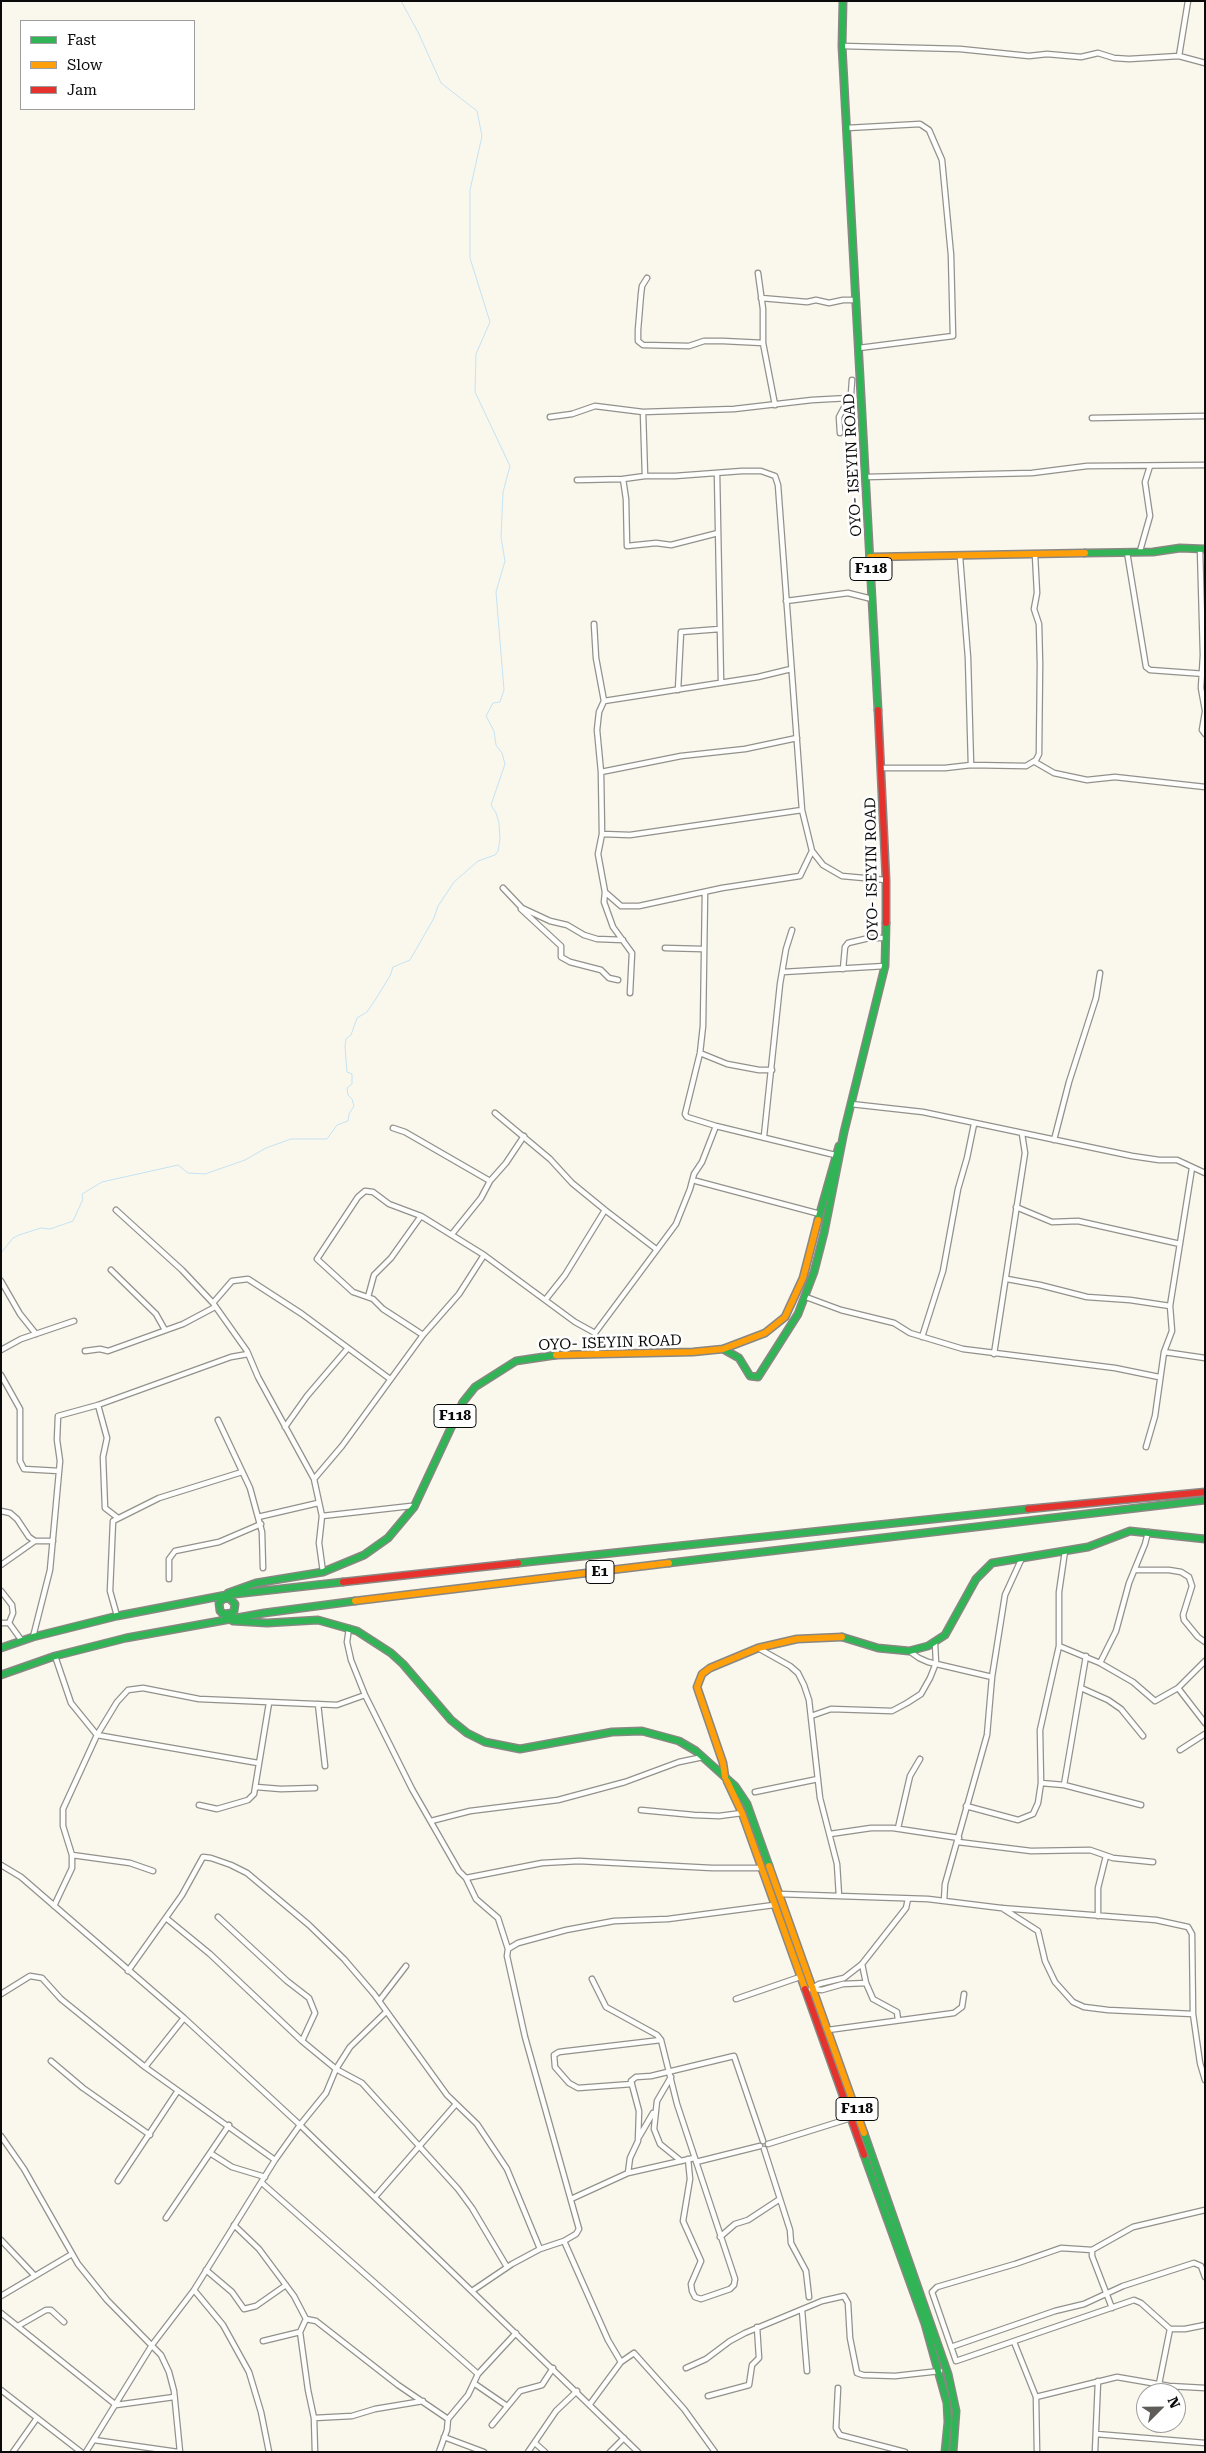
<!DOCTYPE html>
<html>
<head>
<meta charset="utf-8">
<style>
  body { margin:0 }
  #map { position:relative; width:1206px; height:2453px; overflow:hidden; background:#faf7ed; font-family:"Roboto Serif",serif }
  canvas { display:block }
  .frame { position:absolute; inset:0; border:2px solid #0a0a0a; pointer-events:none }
  .legend { position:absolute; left:20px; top:20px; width:175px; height:90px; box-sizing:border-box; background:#fff; border:1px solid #9d9d9d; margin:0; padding:6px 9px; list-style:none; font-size:15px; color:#0a0a0a }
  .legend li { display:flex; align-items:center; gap:10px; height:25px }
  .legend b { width:25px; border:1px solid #9d9d9d }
  .north { position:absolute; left:1136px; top:2383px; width:50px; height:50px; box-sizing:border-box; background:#fff; border:1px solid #9d9d9d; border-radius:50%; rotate:67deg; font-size:14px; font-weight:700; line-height:20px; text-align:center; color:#0a0a0a }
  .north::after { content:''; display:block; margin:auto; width:18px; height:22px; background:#5e5d59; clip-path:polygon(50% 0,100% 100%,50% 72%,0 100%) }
</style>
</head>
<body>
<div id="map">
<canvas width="1206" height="2453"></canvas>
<div class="frame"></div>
<ul class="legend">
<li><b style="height:6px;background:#30b455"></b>Fast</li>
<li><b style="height:6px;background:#ff9f0a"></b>Slow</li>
<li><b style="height:6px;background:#e5322d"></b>Jam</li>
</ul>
<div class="north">N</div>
</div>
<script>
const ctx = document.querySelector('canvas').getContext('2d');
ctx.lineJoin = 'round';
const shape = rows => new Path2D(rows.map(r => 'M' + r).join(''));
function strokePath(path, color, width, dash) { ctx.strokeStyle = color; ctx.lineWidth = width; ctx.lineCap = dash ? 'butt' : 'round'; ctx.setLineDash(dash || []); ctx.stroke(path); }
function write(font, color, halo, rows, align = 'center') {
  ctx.font = font + ' "Roboto Serif",serif'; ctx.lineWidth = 5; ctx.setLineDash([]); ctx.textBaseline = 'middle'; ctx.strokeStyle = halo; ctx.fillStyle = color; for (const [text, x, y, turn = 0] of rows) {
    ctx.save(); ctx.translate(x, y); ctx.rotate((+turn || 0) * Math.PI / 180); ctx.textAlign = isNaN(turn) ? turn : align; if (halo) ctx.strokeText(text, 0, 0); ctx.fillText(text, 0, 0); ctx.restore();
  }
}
strokePath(shape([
  [1,1253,13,1238,19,1235,41,1228,50,1229,73,1221,83,1199,82,1194,102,1182,178,1165,188,1173,205,1174,245,1160,266,1148,291,1139,327,1139,337,1125,348,1121,349,1114,354,1106,352,1099,348,1095,347,1088,352,1084,352,1074,347,1072,345,1047,346,1039,351,1035,357,1018,367,1012,377,997,390,976,393,967,410,960,434,918,438,906,454,882,478,861,495,855,498,851,500,839,499,823,496,813,491,805,505,764,502,753,496,745,494,731,486,716,493,703,500,702,504,690,496,592,505,561,501,537,503,492,510,466,475,392,476,354,490,322,470,258,470,190,482,136,477,111,441,83,418,32,401,1]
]), '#c4e3f3', 1);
const street = shape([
  [842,46,960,49,1029,56,1047,54,1081,57,1098,53,1114,58,1129,59,1179,56,1205,63],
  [1179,56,1188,1],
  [847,128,920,124,929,130,942,160,951,255,953,336,859,348],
  [758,273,763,309,763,343,775,405],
  [647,278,642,286,641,294,638,330,638,341,643,345,689,346,704,341,723,341,763,343],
  [761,298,807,302,816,300,829,303,843,300,856,300],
  [643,412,645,476],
  [550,417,572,414,595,406,643,412,734,409,812,400,849,398],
  [1092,418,1205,416],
  [840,433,839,417,851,394,852,380],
  [717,473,721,682],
  [866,477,1032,473,1087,466,1205,465],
  [623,479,626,499,627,546,656,543,671,545,718,533],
  [577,480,623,479,645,476,675,476,742,471,761,471,775,476,778,485,802,810,812,851,823,865,842,876,886,880],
  [1200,549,1203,655,1201,688,1205,710],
  [1140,551,1150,516,1145,482,1150,466],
  [1127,552,1146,667,1150,670,1205,674],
  [960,557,968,658,971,765],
  [786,601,848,593,872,599],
  [594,624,596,658,604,701,599,712,597,730,601,772,602,834,598,854,605,892,604,902,613,927,632,953,630,993],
  [678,690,681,632,720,629],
  [604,701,758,677,791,669],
  [1205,712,1202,730,1205,734],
  [1035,762,1054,773,1087,780,1115,777,1205,787],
  [881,768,945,768,971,765,1026,766,1036,760,1039,754,1040,664,1039,624,1034,609,1037,593,1035,555],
  [601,772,681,756,745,749,797,738],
  [602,834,630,835,802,810],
  [503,888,522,908,550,921,567,925,584,935,597,939,623,940],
  [605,892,621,906,639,906,722,888,800,876,812,851],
  [705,892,703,1026,700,1053,685,1114,687,1117,716,1126,835,1155],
  [521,909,561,946,561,957,570,962,601,970,609,978,618,980],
  [665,948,702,949],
  [843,969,845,947,848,943,869,938,886,938],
  [783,972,885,966],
  [700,1053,727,1064,759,1070,772,1070],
  [851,1104,923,1112,1132,1156,1159,1160,1177,1160,1205,1173],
  [495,1113,550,1159,572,1183,605,1210,656,1249],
  [393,1128,405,1132,490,1181],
  [764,1136,780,984,786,949,792,930],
  [1054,1140,1069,1082,1096,998,1100,973],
  [696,1181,820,1214],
  [1016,1207,1052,1222,1078,1221,1180,1244],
  [116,1210,182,1270,213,1303,247,1351,258,1377,314,1479,322,1516,319,1543,323,1572],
  [452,1234,481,1198,490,1181,506,1163,524,1136],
  [111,1270,156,1314,165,1330],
  [1007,1279,1040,1285,1087,1297,1130,1300,1170,1306],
  [1,1281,20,1314,36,1334],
  [368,1297,374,1275,391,1258,421,1216],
  [806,1297,841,1310,894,1323,910,1333,963,1349,1115,1368,1159,1377],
  [546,1299,565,1275,605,1210],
  [213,1303,232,1281,248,1279,302,1314,390,1379],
  [595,1333,676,1224,690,1189,694,1174,702,1162,716,1126],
  [423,1335,383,1309,373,1299,353,1292,317,1259,358,1197,365,1191,373,1192,389,1204,421,1216,484,1255,575,1322,595,1333,597,1354],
  [922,1337,943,1271,958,1189,967,1158,974,1124],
  [1,1350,21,1339,74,1321],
  [85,1351,100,1349,108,1351,183,1324,215,1307],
  [1164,1352,1205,1358],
  [994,1354,1025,1153,1022,1134],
  [1,1375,20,1409,20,1461,24,1469,59,1471],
  [98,1405,107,1438,103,1457,105,1508,118,1518],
  [218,1420,250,1488,262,1532,263,1568],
  [285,1427,307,1396,348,1348],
  [1146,1447,1155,1416,1164,1352,1172,1331,1170,1306,1192,1168],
  [314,1479,342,1446,423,1335,459,1294,484,1255],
  [1,1511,10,1513,17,1519,29,1537,35,1541,53,1541],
  [322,1516,411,1506],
  [258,1517,318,1503],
  [1,1565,35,1541],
  [1135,1570,1169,1570,1181,1572,1189,1577,1192,1586,1183,1615,1184,1620,1198,1637,1205,1642],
  [169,1579,169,1559,175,1551,219,1542,261,1524],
  [1,1591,12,1605,13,1613,9,1623],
  [117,1616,110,1591,113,1521,159,1498,242,1472],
  [1,1623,9,1623,22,1641],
  [349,1628,347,1642,351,1660,365,1695,412,1789,459,1871,466,1878,476,1899,498,1918,508,1949],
  [33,1637,50,1570,60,1461,57,1440,58,1416,98,1405,231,1357,248,1354],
  [1059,1646,1100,1663,1133,1682,1155,1701,1178,1688,1205,1661],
  [758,1648,790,1666,798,1673,804,1685,809,1700,820,1798,837,1864,839,1896],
  [909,1651,919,1658,928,1662,992,1677],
  [55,1656,71,1703,97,1735,258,1763],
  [1100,1663,1116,1631,1129,1583,1145,1544,1148,1532],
  [1081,1688,1108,1700,1121,1709,1143,1736],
  [1178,1688,1205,1723],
  [318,1704,325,1766],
  [811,1716,831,1709,892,1711,907,1703,921,1694,930,1678,936,1663,935,1643],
  [1180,1750,1205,1734],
  [1041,1783,1064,1785,1141,1805],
  [1064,1785,1086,1656],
  [256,1787,281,1789,315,1788],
  [755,1792,818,1779],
  [199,1805,217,1809,248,1800,254,1794,269,1703],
  [966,1806,1018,1820,1033,1814,1038,1803,1041,1783,1040,1730,1059,1646,1059,1592,1065,1551],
  [641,1810,694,1815,719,1816,742,1813],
  [431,1821,470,1811,558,1800,625,1782,679,1762,703,1757],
  [898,1828,910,1776,920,1759],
  [830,1834,871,1828,893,1828,959,1838],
  [958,1842,1031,1851,1090,1850,1113,1858,1153,1862],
  [72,1855,130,1863,153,1871],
  [1,1865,21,1877,184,2018,300,2125,638,2452],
  [466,1878,542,1863,579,1861,712,1868,761,1868],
  [779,1894,928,1899,1001,1908,1156,1920,1188,1927,1192,1934,1193,2014,1200,2063,1205,2080],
  [944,1901,945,1884,987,1735,992,1677,1005,1595,1021,1560],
  [54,1906,72,1868,72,1855,63,1826,63,1809,97,1735,117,1702,128,1690,143,1688,199,1699,337,1705,365,1695],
  [1002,1908,1038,1931,1045,1961,1055,1982,1073,2002,1084,2007,1108,2010,1193,2014],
  [1098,1916,1098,1888,1106,1856],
  [218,1917,287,1981,309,1998,315,2013,302,2041],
  [166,1918,210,1954,302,2041,336,2069,362,2083,458,2189,472,2208,507,2267],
  [862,1964,866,1983,873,1999,897,2012,898,2020],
  [128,1971,182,1895,203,1857,211,1858,231,1865,247,1873,309,1925,344,1959,374,1994,447,2095,477,2124,507,2169,540,2249],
  [592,1979,606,2007,657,2035,661,2040,677,2104,735,2279,734,2285,730,2289,701,2299,695,2297,692,2291,691,2284,701,2261,683,2221,690,2179,688,2159],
  [811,1989,819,1984,844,1978,862,1964,906,1908,908,1899],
  [813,1989,822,1990,843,1984,866,1983],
  [1,1994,30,1976,42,1978,61,1999,145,2067,275,2160],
  [736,1999,800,1977],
  [379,2001,406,1966],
  [828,2030,954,2013,962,2007,964,1994],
  [51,2061,83,2088,150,2135],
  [145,2067,184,2018],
  [671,2077,657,2101,654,2129,660,2144,681,2161],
  [632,2084,578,2088,569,2083,555,2067,554,2055,559,2052,661,2040],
  [1,2136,24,2169,78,2264,107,2300,161,2355,169,2372,174,2391,180,2452],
  [639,2137,653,2113],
  [768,2144,851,2118],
  [764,2149,790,2230,791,2243,806,2271,809,2297],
  [210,2153,232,2167,265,2177],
  [696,2162,760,2146],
  [628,2173,630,2158,638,2141,639,2111,631,2081,636,2077,651,2076,734,2056,763,2141],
  [118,2181,177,2092],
  [262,2183,478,2374],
  [375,2197,456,2104],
  [571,2199,628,2173,694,2158],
  [1205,2210,1133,2227,1092,2250,1061,2248,1015,2264,937,2287,932,2292,956,2361,1134,2300,1141,2303,1170,2329,1185,2329,1205,2325],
  [166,2218,229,2125],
  [234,2225,259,2249,294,2296,306,2319],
  [720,2237,735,2224,748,2220,780,2199],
  [1,2240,34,2275],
  [564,2241,608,2340,621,2362],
  [1092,2250,1092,2256,1112,2308],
  [206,2270,232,2292,244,2309,256,2306,286,2285],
  [194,2290,223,2325,249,2372,261,2412,269,2452],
  [472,2291,512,2264,540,2249,564,2241,576,2234,579,2229,525,2037,507,1956,508,1949,518,1943,566,1930,614,1921,668,1919,774,1905],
  [1,2296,72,2254],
  [802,2310,807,2371],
  [1,2313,116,2405,174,2397],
  [306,2319,316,2321,398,2385,448,2419],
  [306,2319,300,2332,308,2390,314,2418,315,2452],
  [18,2326,46,2310,51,2310,64,2322],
  [263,2341,300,2332],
  [1014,2342,1036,2397,1037,2452],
  [951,2347,1055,2311,1084,2304,1123,2286,1194,2263,1201,2266,1205,2277],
  [686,2368,706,2359,730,2341,745,2333,822,2301,844,2296,848,2303,850,2338,857,2373,863,2375,895,2376,940,2371],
  [475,2384,507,2406],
  [1159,2384,1170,2329],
  [838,2388,836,2428,840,2435,905,2452],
  [1,2390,81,2452],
  [708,2396,749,2385,752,2365,759,2358,757,2327],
  [1036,2397,1117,2377,1169,2386,1205,2388],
  [590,2404,621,2362,634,2353,684,2409,715,2452],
  [314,2418,352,2416,375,2409,423,2401],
  [492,2425,520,2391,542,2385,553,2368],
  [1096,2434,1205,2443],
  [444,2437,484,2452],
  [94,2440,178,2452],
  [535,2443,545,2452],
  [13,2452,37,2418],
  [86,2452,152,2345,194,2290,275,2160,300,2125,326,2093,336,2069,350,2047,386,2012],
  [439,2452,447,2430,448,2419,468,2395,478,2374,516,2333],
  [528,2452,556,2411,577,2391],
  [610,2452,624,2438],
  [1095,2452,1098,2381]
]);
const fast = shape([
  [843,1,842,46,878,710],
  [1085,553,1153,552,1180,548,1205,549],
  [818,1220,839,1146],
  [723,1349,739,1358,750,1376,758,1377,798,1314,814,1272,824,1233,844,1132,885,966,886,923],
  [518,1563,1028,1509],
  [669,1563,1205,1500],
  [221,1600,228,1593,256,1583,323,1572,364,1555,388,1538,414,1507,463,1402,475,1387,516,1361,556,1355],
  [222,1613,233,1621,267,1623,318,1620,357,1631,391,1653,403,1664,451,1720,467,1733,485,1742,520,1749,612,1732,642,1731,679,1741,696,1751,735,1786,747,1804,769,1866],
  [227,1619,234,1611,235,1604,229,1598,223,1599,219,1603,220,1611,224,1614,232,1613],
  [842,1637,878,1648,909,1651,928,1646,945,1635,976,1579,992,1563,1088,1547,1130,1531,1205,1539],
  [1,1648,33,1637,117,1616,226,1595,343,1582],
  [1,1675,55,1656,126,1638,264,1613,355,1601],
  [864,2133,948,2374,956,2411,953,2452],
  [864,2155,925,2324,947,2403,948,2422,945,2452]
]);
const slow = shape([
  [870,557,1085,553],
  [556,1355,693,1352,723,1349,765,1333,785,1317,803,1278,818,1220],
  [355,1601,669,1563],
  [725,1777,723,1763,697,1687,702,1674,710,1668,758,1648,797,1639,842,1637],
  [727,1781,742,1813,805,1989],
  [769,1866,864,2133]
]);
const jam = shape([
  [878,710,886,880,886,923],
  [1028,1509,1205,1492],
  [343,1582,518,1563],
  [805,1989,864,2155]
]);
strokePath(street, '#92918c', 7);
strokePath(fast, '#898783', 9);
strokePath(slow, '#898783', 9);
strokePath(jam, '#898783', 9);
strokePath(street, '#fefefc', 4.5);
strokePath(fast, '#30b455', 6);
strokePath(slow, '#ff9f0a', 6);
strokePath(jam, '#e5322d', 6);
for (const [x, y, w] of [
  [871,569,42],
  [455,1416,42],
  [600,1572,28],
  [857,2109,42]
]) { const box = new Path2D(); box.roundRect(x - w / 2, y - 11.5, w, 23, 4); ctx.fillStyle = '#fff'; ctx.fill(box); strokePath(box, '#0a0a0a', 1); }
write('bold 14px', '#0a0a0a', null, [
  ["F118",871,569],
  ["F118",455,1416],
  ["E1",600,1572],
  ["F118",857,2109]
]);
write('15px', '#0a0a0a', '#fff', [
  ["OYO- ISEYIN ROAD",853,465,-93],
  ["OYO- ISEYIN ROAD",872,869,-91],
  ["OYO- ISEYIN ROAD",610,1343,-2]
]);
</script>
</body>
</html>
